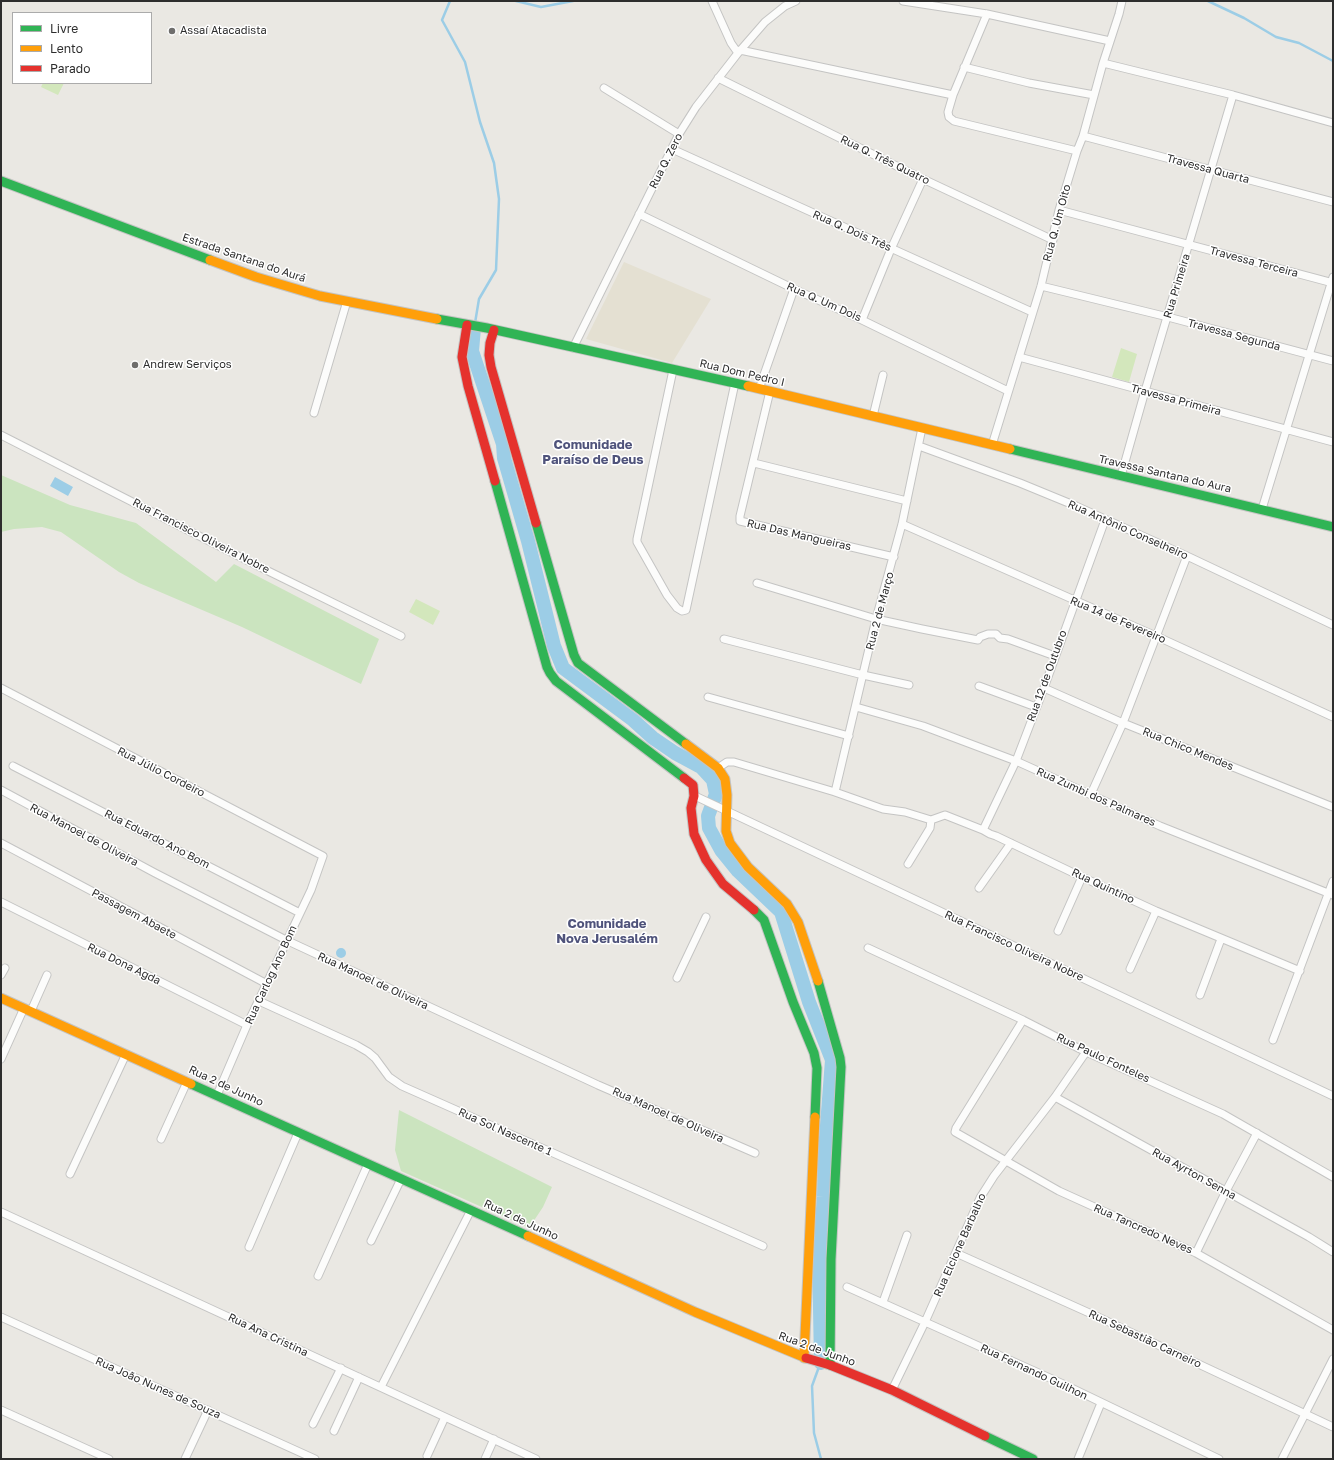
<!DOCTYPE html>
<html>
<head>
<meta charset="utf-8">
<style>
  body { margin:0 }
  #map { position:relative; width:1334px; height:1460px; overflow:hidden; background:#eae8e3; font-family:"Golos Text",sans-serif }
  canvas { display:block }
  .frame { position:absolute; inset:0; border:2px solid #2d2d2d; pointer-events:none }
  .legend { position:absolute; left:12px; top:12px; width:140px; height:72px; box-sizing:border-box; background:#fff; border:1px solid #ababab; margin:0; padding:5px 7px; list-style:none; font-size:12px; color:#2d2d2d }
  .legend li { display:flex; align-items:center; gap:8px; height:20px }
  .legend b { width:20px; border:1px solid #ababab }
</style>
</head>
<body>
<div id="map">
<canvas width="1334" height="1460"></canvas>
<div class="frame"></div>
<ul class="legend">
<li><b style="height:5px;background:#30b455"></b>Livre</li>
<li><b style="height:5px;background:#ff9f0a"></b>Lento</li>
<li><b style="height:5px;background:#e5322d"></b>Parado</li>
</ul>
</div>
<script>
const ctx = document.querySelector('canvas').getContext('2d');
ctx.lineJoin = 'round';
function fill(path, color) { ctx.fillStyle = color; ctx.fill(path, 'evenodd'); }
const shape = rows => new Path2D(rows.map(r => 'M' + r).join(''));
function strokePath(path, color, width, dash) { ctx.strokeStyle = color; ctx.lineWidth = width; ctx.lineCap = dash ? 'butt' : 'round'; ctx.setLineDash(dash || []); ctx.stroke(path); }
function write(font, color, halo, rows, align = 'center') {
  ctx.font = font + ' "Golos Text",sans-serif'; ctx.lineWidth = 3; ctx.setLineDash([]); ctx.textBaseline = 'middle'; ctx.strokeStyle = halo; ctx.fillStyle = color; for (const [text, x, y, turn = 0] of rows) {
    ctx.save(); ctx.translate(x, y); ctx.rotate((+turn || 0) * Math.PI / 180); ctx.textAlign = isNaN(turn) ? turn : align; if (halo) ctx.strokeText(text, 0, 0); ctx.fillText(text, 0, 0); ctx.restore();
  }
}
fill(shape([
  [624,262,711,299,672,363,586,339]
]), '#e4e0d2');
fill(shape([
  [1,475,70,505,136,523,216,582,234,564,379,639,361,684,242,627,139,583,119,572,61,532,42,527,14,529,1,532],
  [399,1110,552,1187,543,1207,529,1228,401,1171,395,1150]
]), '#cbe4bf');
fill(shape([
  [43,83,64,83,58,95,41,87],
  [1121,348,1137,354,1129,382,1112,377],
  [416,599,440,611,433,625,409,612]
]), '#d3e7bc');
fill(shape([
  [55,477,73,487,68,496,50,486],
  '336 953a5 5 0 1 1 10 0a5 5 0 1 1-10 0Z'
]), '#9ccde6');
strokePath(shape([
  [450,1,442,20,465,62,480,122,494,163,499,199,496,270,479,299,475,323],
  [516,1,541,7,573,1],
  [1208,1,1244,18,1276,37,1299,43,1333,61],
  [820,1364,812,1386,814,1433,821,1459]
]), '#9ccde6', 2.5);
strokePath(shape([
  [474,328,472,351,503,444,504,458,528,541,554,646,563,668,633,720,653,738,675,753,701,767,713,780,716,794,708,816,709,828,721,850,738,871,781,912,809,1002,832,1060,825,1151,824,1197,819,1254,821,1363]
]), '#9ccde6', 14);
const street = shape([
  [712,1,731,43,738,53],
  [903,1,987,14,1110,41],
  [987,14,953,95,948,112,949,117,954,121,1077,151],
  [740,50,953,95],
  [1103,63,1233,95,1333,123],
  [964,67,1029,83,1094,95],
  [718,78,923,179,1053,240],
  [604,88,679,134],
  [1083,136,1333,202],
  [672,149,1032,312],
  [1059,210,1333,283],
  [639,214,794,289,862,320,1008,391],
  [1041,286,1168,317,1333,361],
  [862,320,891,249,923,179],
  [573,348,679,134,696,107,738,53,765,22,785,6,796,1],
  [1019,357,1333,442],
  [673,370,637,539,637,542,667,595,677,608,682,611,686,610,735,383],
  [759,389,794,289],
  [770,391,740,516,740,521,894,557],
  [314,413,347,301],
  [873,416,883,375],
  [1,435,262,568,401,636],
  [992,445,1041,286,1059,210,1077,151,1083,136,1103,63,1119,14,1122,1],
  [919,446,1020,483,1076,506,1187,556,1333,625],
  [754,463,907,501],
  [1121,476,1145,391,1233,95],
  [1262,509,1333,277],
  [902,524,1156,636,1333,717],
  [757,583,876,619,922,629,978,640,980,637,988,634,996,634,1000,638,1008,639,1055,656],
  [724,639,863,675,909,685],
  [979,686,1036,707],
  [1,688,323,856,311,890,247,1025,217,1095],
  [1044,688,1123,723,1333,807],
  [708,697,849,736],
  [856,707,923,726,1016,761,1160,826,1333,895],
  [13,766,300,913],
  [718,768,727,762,734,762,835,792,883,809,905,812,931,820,945,815,983,830,990,834,996,836,1082,877,1156,911,1300,971],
  [1,790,155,873,288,941,598,1085,755,1153],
  [835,792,876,619,902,524,922,428],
  [1091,794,1123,723,1187,556],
  [695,796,1333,1096],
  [983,830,1016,761,1044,688,1105,520],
  [1,843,267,984],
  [908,864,930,828,931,820],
  [979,888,1011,843],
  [1,902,247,1025],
  [1058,931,1082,877],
  [868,948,1023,1020,1086,1052,1223,1114,1333,1177],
  [1130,969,1156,911],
  [1,975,5,968],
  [677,978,706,917],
  [1200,995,1221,939],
  [259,1001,356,1045,368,1052,375,1058,389,1077,402,1086,763,1246],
  [31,1011,47,975],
  [1023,1020,956,1128,955,1132,1059,1191,1196,1253,1333,1330],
  [1273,1040,1333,881],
  [1,1059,24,1008],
  [1055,1097,1309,1237,1333,1252],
  [161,1139,187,1082],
  [70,1174,126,1054],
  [1,1212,536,1459],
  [371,1241,401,1179],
  [249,1247,298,1133],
  [956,1253,1096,1316,1333,1427],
  [1196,1253,1226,1191,1257,1133],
  [318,1276,368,1164],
  [847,1287,1061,1383,1219,1459],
  [883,1302,907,1235],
  [1,1317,315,1459],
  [381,1387,471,1210],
  [892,1390,925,1322,980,1198,994,1176,1055,1097,1086,1052],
  [1,1410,109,1459],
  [313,1424,341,1368],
  [334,1431,359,1377],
  [427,1456,445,1417],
  [185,1459,208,1410],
  [485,1459,494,1439],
  [1078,1459,1101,1403],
  [1282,1459,1333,1359]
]);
const fast = shape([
  [1,181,210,260],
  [437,319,487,328,748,386],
  [1010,449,1333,527],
  [495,481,547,667,550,673,556,681,684,778],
  [536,523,574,655,578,663,686,744],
  [754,910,764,920,793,1002,814,1053,817,1068,815,1117],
  [818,981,840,1058,841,1067,831,1259,830,1365],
  [191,1084,528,1236],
  [985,1436,1033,1459]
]);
const slow = shape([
  [210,260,256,277,320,296,437,319],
  [748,386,1010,449],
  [686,744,718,768,725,779,727,795,726,831,730,843,748,867,787,904,798,922,818,981],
  [1,998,191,1084],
  [528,1236,695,1312,806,1358],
  [804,1358,815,1117]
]);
const jam = shape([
  [467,325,462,357,468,386,495,481],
  [494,330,490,343,489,355,491,367,536,523],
  [684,778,693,785,694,796,691,808,694,834,706,860,723,884,754,910],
  [806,1358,830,1365,892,1390,985,1436]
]);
strokePath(street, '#c4c4c3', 9);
strokePath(fast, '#c4c4c3', 11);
strokePath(slow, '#c4c4c3', 11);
strokePath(jam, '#c4c4c3', 11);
strokePath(street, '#fcfcfb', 7);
strokePath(fast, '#30b455', 9);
strokePath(slow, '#ff9f0a', 9);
strokePath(jam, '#e5322d', 9);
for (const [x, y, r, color] of [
  [172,31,4,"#6f6e6d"],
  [135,365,4,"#6f6e6d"]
]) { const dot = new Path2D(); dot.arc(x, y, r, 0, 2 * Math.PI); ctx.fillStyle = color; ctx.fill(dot); strokePath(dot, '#fff', 1.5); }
write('11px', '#2d2d2d', '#fff', [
  ["Assaí Atacadista",180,31],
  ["Andrew Serviços",143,365]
], 'left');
write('11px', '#2d2d2d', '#fff', [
  ["Rua Q. Três Quatro",885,160,26],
  ["Rua Q. Zero",666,161,-63],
  ["Travessa Quarta",1208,169,15],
  ["Rua Q. Um Oito",1057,223,-75],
  ["Rua Q. Dois Três",852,231,24],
  ["Estrada Santana do Aurá",244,258,19],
  ["Travessa Terceira",1254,262,15],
  ["Rua Primeira",1177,286,-73],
  ["Rua Q. Um Dois",824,302,24],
  ["Travessa Segunda",1234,335,15],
  ["Rua Dom Pedro I",742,373,13],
  ["Travessa Primeira",1176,400,15],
  ["Travessa Santana do Aura",1165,474,13],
  ["Rua Antônio Conselheiro",1128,530,24],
  ["Rua Das Mangueiras",799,535,13],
  ["Rua Francisco Oliveira Nobre",201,536,27],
  ["Rua 2 de Março",880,611,-75],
  ["Rua 14 de Fevereiro",1118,620,23],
  ["Rua 12 de Outubro",1047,676,-70],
  ["Rua Chico Mendes",1188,749,22],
  ["Rua Júlio Cordeiro",161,772,27],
  ["Rua Zumbi dos Palmares",1096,797,24],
  ["Rua Manoel de Oliveira",84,835,28],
  ["Rua Eduardo Ano Bom",157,839,27],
  ["Rua Quintino",1103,886,25],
  ["Passagem Abaete",134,914,28],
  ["Rua Francisco Oliveira Nobre",1014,946,25],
  ["Rua Dona Agda",124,964,26],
  ["Rua Carlog Ano Bom",271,975,-65],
  ["Rua Manoel de Oliveira",373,981,25],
  ["Rua Paulo Fonteles",1103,1058,25],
  ["Rua 2 de Junho",226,1086,25],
  ["Rua Manoel de Oliveira",668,1115,24],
  ["Rua Sol Nascente 1",505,1132,24],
  ["Rua Ayrton Senna",1194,1174,29],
  ["Rua 2 de Junho",521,1220,25],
  ["Rua Tancredo Neves",1143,1229,24],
  ["Rua Elcione Barbalho",960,1245,-66],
  ["Rua Ana Cristina",268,1335,25],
  ["Rua Sebastião Carneiro",1145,1339,25],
  ["Rua 2 de Junho",817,1349,20],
  ["Rua Fernando Guilhon",1034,1372,25],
  ["Rua João Nunes de Souza",158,1388,24]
]);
write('bold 13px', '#4f537b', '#fff', [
  ["Comunidade",593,445],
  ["Paraíso de Deus",593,460],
  ["Comunidade",607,924],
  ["Nova Jerusalém",607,939]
]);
</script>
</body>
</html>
